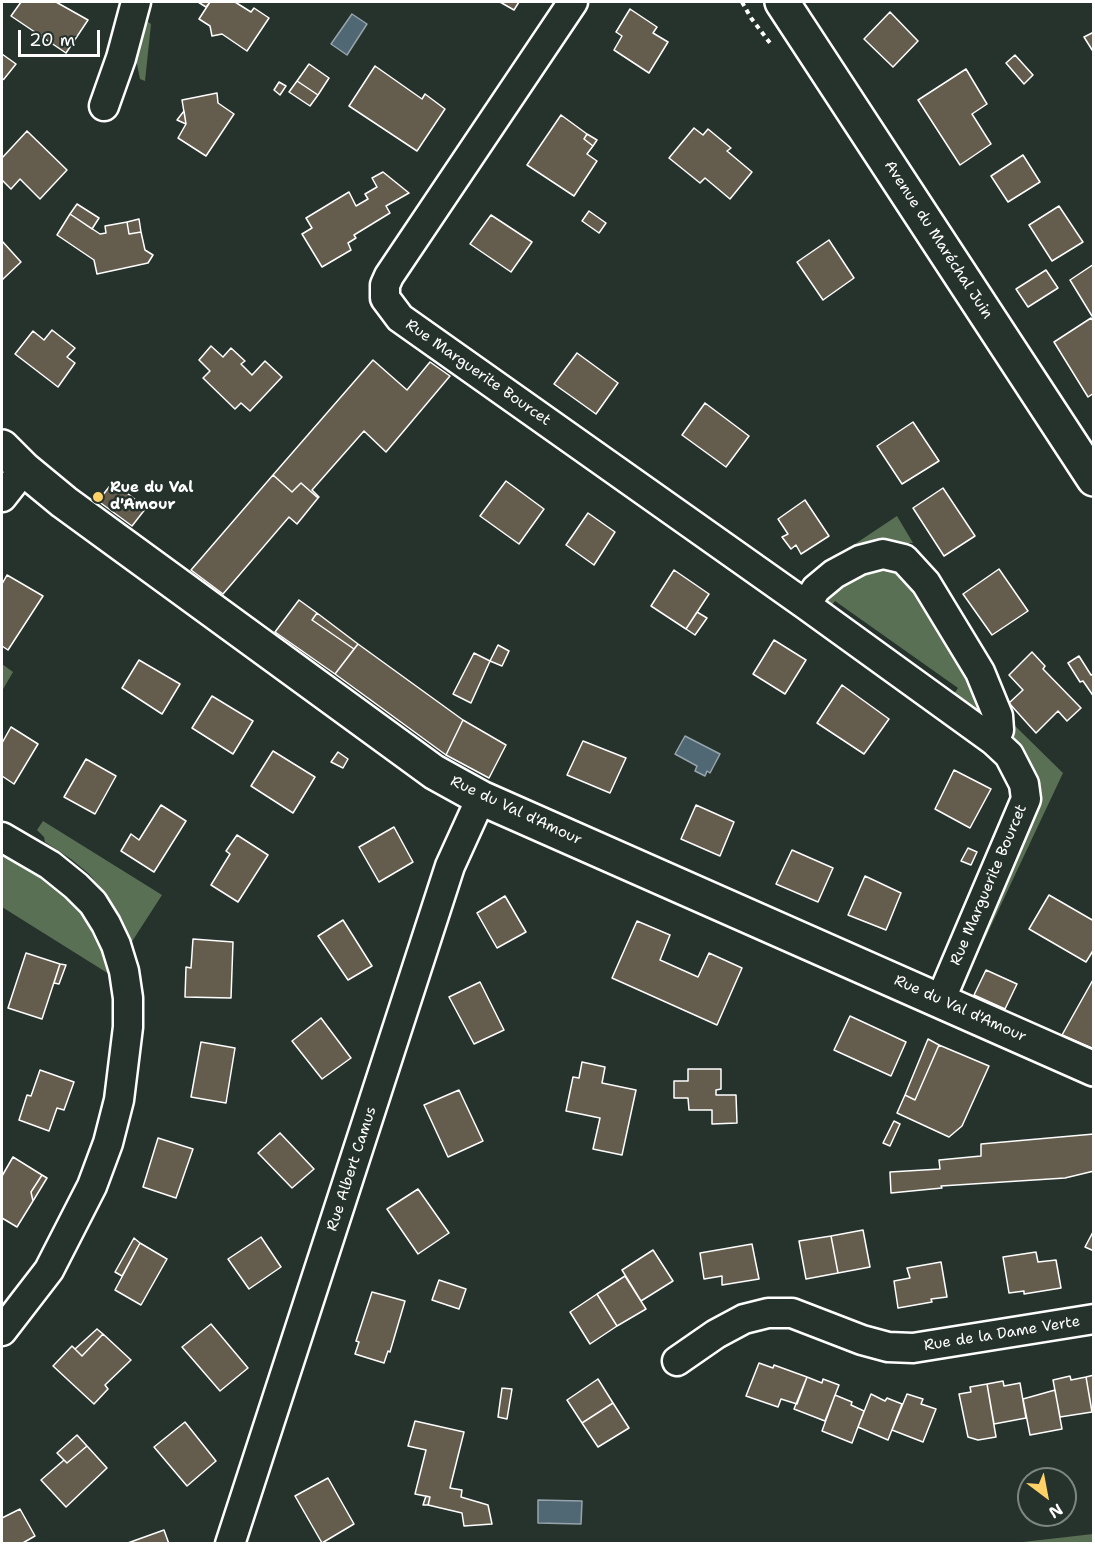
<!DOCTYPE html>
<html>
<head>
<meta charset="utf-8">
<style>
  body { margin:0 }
  #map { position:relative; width:1095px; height:1545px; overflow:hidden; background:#26332d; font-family:"Shantell Sans",sans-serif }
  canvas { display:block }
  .frame { position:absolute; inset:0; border:3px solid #fff; pointer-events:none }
  .north { position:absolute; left:1017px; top:1467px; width:60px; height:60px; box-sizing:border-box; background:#26332d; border:2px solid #7d8581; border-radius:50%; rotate:148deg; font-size:16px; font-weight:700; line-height:24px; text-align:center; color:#fff }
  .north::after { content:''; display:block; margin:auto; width:21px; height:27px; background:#ffd166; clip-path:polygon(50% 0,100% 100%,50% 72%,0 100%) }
  .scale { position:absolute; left:18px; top:30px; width:82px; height:27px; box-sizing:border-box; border:3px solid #fff; border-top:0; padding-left:8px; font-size:18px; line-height:21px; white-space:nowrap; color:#fff; -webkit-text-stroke:4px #26332d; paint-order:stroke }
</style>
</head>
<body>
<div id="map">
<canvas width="1095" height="1545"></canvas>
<div class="frame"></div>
<div class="north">N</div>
<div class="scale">20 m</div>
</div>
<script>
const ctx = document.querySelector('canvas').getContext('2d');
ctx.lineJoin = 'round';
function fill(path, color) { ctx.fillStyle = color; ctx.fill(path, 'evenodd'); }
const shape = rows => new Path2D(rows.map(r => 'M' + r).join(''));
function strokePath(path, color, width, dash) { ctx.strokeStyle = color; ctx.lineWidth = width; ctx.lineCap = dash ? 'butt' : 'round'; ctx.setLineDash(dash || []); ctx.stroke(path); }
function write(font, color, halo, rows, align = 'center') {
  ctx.font = font + ' "Shantell Sans",sans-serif'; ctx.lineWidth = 5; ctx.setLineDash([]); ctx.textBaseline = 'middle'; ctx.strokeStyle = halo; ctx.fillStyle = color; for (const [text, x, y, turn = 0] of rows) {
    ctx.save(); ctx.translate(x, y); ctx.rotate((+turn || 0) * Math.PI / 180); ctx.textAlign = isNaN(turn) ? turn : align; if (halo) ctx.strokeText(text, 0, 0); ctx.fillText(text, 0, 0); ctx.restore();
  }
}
fill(shape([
  [145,20,151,24,145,81,140,79,134,49],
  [897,516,913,543,890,543,813,582,804,578],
  [897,567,975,676,989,721,951,698,958,688,835,601,828,610,824,599,855,569],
  [2,664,13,672,2,691],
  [1008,719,1063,773,973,964,969,959,1037,798,1039,785,1037,774,1013,736],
  [43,821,162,895,131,943,122,920,108,898,89,874,71,859,45,842,44,837,37,830],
  [2,856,17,860,33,870,64,891,92,923,106,957,109,974,2,907],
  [1093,1534,1093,1543,1014,1543]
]), '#5a7054');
const water = shape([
  [352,14,367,24,347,55,331,44,352,14],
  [685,736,720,754,710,773,707,771,705,776,695,771,697,766,675,754,685,736],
  [538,1500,582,1501,581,1524,538,1523,538,1500]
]);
fill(water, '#506874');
strokePath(water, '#96a4ac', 1.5);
const building = shape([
  [21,2,56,2,88,20,66,53,11,16,21,2],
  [198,2,210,2,206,7,198,2],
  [210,2,235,2,251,12,254,8,269,18,247,51,222,34,212,36,210,26,199,19,210,2],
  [500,2,519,2,514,10,500,2],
  [630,9,657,27,653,33,668,42,649,73,614,50,622,36,616,32,630,9],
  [890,12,918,41,893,67,864,39,890,12],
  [1094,32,1094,53,1084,37,1094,32],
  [2,54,16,64,4,79,2,80,2,54],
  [1015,55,1033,75,1024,84,1006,63,1015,55],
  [309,64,329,78,318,95,297,81,309,64],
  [375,66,422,99,425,94,445,109,417,151,349,106,375,66],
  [966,69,987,104,972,114,991,144,960,165,918,100,966,69],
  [297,81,318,95,310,106,289,92,297,81],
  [279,82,286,86,280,95,274,90,279,82],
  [217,93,218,103,234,114,206,156,178,138,186,124,182,100,217,93],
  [184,111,186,124,177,120,184,111],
  [561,115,587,134,584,139,593,146,587,154,597,161,574,196,527,165,561,115],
  [694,128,703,135,708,129,731,148,727,151,752,172,730,199,705,178,700,183,669,158,694,128],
  [27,131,67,170,40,199,20,179,11,189,2,180,2,158,27,131],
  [587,134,597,140,593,146,584,139,587,134],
  [1023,155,1040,182,1008,202,991,176,1023,155],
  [383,172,409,193,386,206,390,213,354,235,356,238,348,243,351,250,322,267,302,234,312,228,306,218,349,192,356,206,368,199,365,194,377,187,372,178,383,172],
  [77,204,99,218,92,229,70,214,77,204],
  [1059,206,1083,242,1052,261,1029,225,1059,206],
  [589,211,606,223,599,233,582,221,589,211],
  [70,214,100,234,106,233,105,226,127,222,129,234,141,232,145,250,153,255,148,263,97,274,94,260,57,235,70,214],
  [491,215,532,242,511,272,470,244,491,215],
  [139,219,141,232,129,234,127,222,139,219],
  [829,240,854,278,823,300,797,262,829,240],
  [2,241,21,262,2,280,2,241],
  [1094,264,1094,315,1092,316,1070,280,1094,264],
  [1046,270,1058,288,1028,307,1016,289,1046,270],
  [1091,318,1094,322,1094,393,1088,397,1054,342,1091,318],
  [52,330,75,348,67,357,75,363,58,387,15,354,33,331,44,340,52,330],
  [211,346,223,357,231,348,245,361,241,364,252,375,265,361,282,377,250,411,241,403,235,409,203,378,210,371,199,360,211,346],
  [577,353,618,383,596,414,554,384,577,353],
  [373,360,407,390,430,362,450,376,386,452,364,431,312,490,319,497,318,498,301,483,292,492,273,475,373,360],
  [705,403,749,436,726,467,682,435,705,403],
  [913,422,939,461,902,484,877,446,913,422],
  [273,475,292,492,301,483,318,498,297,524,289,517,223,594,191,570,273,475],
  [506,481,544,509,519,544,480,516,506,481],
  [113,482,146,508,132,526,98,501,113,482],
  [943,488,975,536,944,556,913,508,943,488],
  [805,500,829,536,801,554,796,545,791,549,782,537,788,534,778,519,805,500],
  [588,513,615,532,594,565,566,545,588,513],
  [999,569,1028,611,992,635,963,594,999,569],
  [674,570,709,594,686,629,651,606,674,570],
  [7,575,43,596,8,650,2,646,2,584,7,575],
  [299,600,317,613,312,620,354,649,335,674,275,632,299,600],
  [697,612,707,618,695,635,686,629,697,612],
  [317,613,358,644,354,649,312,620,317,613],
  [774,640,806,660,785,694,753,674,774,640],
  [358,644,463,720,446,755,335,674,358,644],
  [498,645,509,651,502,666,490,661,498,645],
  [1032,652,1045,666,1043,669,1081,708,1067,721,1058,711,1036,733,1009,703,1023,690,1009,675,1032,652],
  [474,653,490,661,471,703,453,694,474,653],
  [1079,656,1091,675,1094,674,1094,697,1083,681,1080,682,1068,663,1079,656],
  [139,660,180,684,162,714,122,688,139,660],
  [842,685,889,719,864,754,817,723,842,685],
  [212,696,253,721,233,754,192,728,212,696],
  [463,720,506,745,489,778,446,755,463,720],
  [11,727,38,744,14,784,2,776,2,743,11,727],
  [583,741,626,758,610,793,567,775,583,741],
  [273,751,315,777,293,813,251,786,273,751],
  [338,752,348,759,343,768,331,762,338,752],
  [86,759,116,776,95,814,64,797,86,759],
  [954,770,991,789,970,828,935,809,954,770],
  [161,805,186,821,154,872,121,851,131,834,139,840,161,805],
  [696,805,734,822,720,856,681,839,696,805],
  [394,827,413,862,379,882,359,847,394,827],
  [237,835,268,855,238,902,211,885,230,854,226,851,237,835],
  [968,848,977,852,971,865,961,861,968,848],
  [792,850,833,868,818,902,776,884,792,850],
  [865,876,901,893,886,930,848,915,865,876],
  [1049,895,1094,921,1094,949,1086,962,1029,929,1049,895],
  [505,896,526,932,497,948,477,913,505,896],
  [343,920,372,966,348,980,318,936,343,920],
  [637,921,670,935,660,960,698,977,709,953,742,968,717,1025,612,978,637,921],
  [193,939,233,942,231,998,185,997,186,967,191,968,193,939],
  [26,953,60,964,42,1019,8,1008,26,953],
  [60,964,66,965,59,984,54,983,60,964],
  [986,970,1017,984,1005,1009,974,995,986,970],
  [1094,978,1094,1049,1062,1035,1094,978],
  [480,982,504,1030,474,1044,449,997,480,982],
  [850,1016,906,1042,891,1076,834,1050,850,1016],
  [321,1018,351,1058,322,1079,292,1041,321,1018],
  [928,1039,939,1045,915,1100,905,1095,928,1039],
  [201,1042,235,1048,226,1103,191,1097,201,1042],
  [939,1045,989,1066,962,1126,949,1137,897,1113,905,1095,915,1100,939,1045],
  [582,1062,605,1067,602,1083,636,1090,622,1155,593,1149,600,1118,566,1111,573,1077,579,1078,582,1062],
  [688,1069,721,1069,721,1089,716,1090,716,1095,736,1095,737,1123,712,1124,712,1110,689,1110,688,1098,674,1098,674,1081,688,1081,688,1069],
  [40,1070,74,1082,64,1110,57,1108,49,1131,19,1120,27,1095,31,1096,40,1070],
  [459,1090,483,1141,448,1157,424,1105,459,1090],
  [894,1121,900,1124,890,1146,883,1143,894,1121],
  [280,1133,314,1169,292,1188,258,1153,280,1133],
  [1094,1134,1094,1171,1065,1178,941,1186,942,1188,891,1193,890,1172,940,1169,939,1160,981,1156,981,1144,1094,1134],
  [158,1138,193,1149,176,1198,143,1187,158,1138],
  [13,1157,42,1175,31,1192,33,1201,17,1227,2,1218,2,1176,13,1157],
  [42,1175,47,1178,33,1201,31,1192,42,1175],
  [418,1189,449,1233,418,1254,387,1209,418,1189],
  [863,1230,870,1267,838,1273,831,1236,863,1230],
  [1094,1230,1094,1251,1085,1247,1094,1230],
  [831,1236,838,1273,806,1279,799,1241,831,1236],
  [261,1237,281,1267,249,1289,228,1259,261,1237],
  [134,1238,140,1243,122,1276,115,1272,134,1238],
  [140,1243,167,1259,141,1305,115,1290,140,1243],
  [752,1244,759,1279,722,1285,722,1276,704,1279,700,1253,752,1244],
  [653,1250,673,1281,641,1301,622,1270,653,1250],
  [1036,1252,1038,1262,1056,1260,1061,1288,1024,1294,1024,1291,1009,1293,1003,1257,1036,1252],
  [941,1262,947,1297,931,1299,932,1302,898,1308,894,1281,910,1278,907,1268,941,1262],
  [625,1276,646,1309,617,1326,597,1294,625,1276],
  [439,1280,466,1289,459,1309,432,1300,439,1280],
  [372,1292,405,1301,390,1352,388,1351,384,1363,355,1354,359,1342,356,1341,372,1292],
  [597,1294,617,1326,590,1344,570,1312,597,1294],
  [211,1324,248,1368,220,1391,182,1347,211,1324],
  [97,1329,103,1334,82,1356,75,1349,97,1329],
  [103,1334,131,1360,105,1385,108,1389,94,1404,53,1366,72,1346,82,1356,103,1334],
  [759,1363,773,1368,774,1365,807,1377,797,1404,781,1399,778,1407,746,1396,759,1363],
  [1094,1375,1094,1411,1092,1412,1086,1377,1094,1375],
  [1070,1376,1071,1380,1086,1377,1092,1412,1060,1417,1053,1380,1070,1376],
  [807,1377,822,1383,823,1379,839,1385,825,1421,794,1409,807,1377],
  [598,1379,613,1403,582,1423,567,1400,598,1379],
  [1003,1381,1004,1386,1020,1383,1026,1418,994,1424,987,1384,1003,1381],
  [987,1384,996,1437,978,1440,968,1437,959,1394,971,1392,970,1387,987,1384],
  [502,1388,512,1389,507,1419,498,1417,502,1388],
  [1055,1390,1062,1429,1030,1435,1023,1399,1055,1390],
  [871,1394,885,1401,887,1398,902,1404,888,1440,858,1427,871,1394],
  [907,1394,923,1399,921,1404,936,1409,923,1442,892,1430,907,1394],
  [835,1395,852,1402,851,1405,864,1411,852,1443,822,1431,835,1395],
  [613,1403,629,1428,598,1447,582,1423,613,1403],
  [415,1421,464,1432,450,1488,462,1490,461,1497,488,1505,492,1524,464,1526,462,1513,428,1505,430,1497,415,1494,426,1450,408,1446,415,1421],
  [185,1422,216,1461,187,1486,154,1447,185,1422],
  [77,1435,87,1446,67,1463,57,1453,77,1435],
  [87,1446,107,1468,66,1507,41,1480,64,1460,67,1463,87,1446],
  [328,1478,354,1524,322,1543,295,1496,328,1478],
  [426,1496,430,1497,428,1505,423,1505,426,1496],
  [20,1509,35,1536,21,1544,2,1544,2,1518,20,1509],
  [164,1530,169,1544,125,1544,164,1530]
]);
fill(building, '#645d4d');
strokePath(building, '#fff', 1.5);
const minor = shape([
  [573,2,389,276,385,285,385,298,400,318,806,605,994,741,1009,755,1024,784,1026,799,940,1001],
  [104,106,121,58,136,2],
  [2,497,24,469],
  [806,605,816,589,834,574,860,560,883,554,904,559,926,583,980,672,998,716,999,730,994,741],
  [2,837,50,865,76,886,93,903,106,924,116,945,124,971,128,998,128,1027,119,1100,108,1143,92,1186,49,1270,2,1331],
  [677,1361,716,1334,744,1319,768,1313,792,1313,862,1340,888,1347,913,1348,1094,1319],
  [230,1544,450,866,481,798]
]);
const tertiary = shape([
  [2,447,24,469,64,502,434,772,481,798,1094,1069]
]);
const secondary = shape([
  [782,2,1094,479]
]);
strokePath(minor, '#fff', 33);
strokePath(tertiary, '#fff', 38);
strokePath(secondary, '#fff', 38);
strokePath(shape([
  [742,2,751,18,770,43]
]), '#fff', 4, [4.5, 4.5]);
strokePath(minor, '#26332d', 28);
strokePath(tertiary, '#26332d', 33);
strokePath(secondary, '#26332d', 33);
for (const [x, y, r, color] of [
  [98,497,6,"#ffd166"]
]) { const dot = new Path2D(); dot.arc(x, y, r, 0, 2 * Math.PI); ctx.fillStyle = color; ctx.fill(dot); strokePath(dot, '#26332d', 2); }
write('15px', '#fff', '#26332d', [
  ["Avenue du Maréchal Juin",938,240,57],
  ["Rue Marguerite Bourcet",478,373,35],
  ["Rue du Val d'Amour",516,811,25],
  ["Rue Marguerite Bourcet",989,885,-67],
  ["Rue du Val d'Amour",960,1009,24],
  ["Rue Albert Camus",352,1169,-72],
  ["Rue de la Dame Verte",1002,1334,-9]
]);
write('bold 15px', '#fff', '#26332d', [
  ["Rue du Val",110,488],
  ["d'Amour",110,505]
], 'left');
</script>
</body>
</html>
